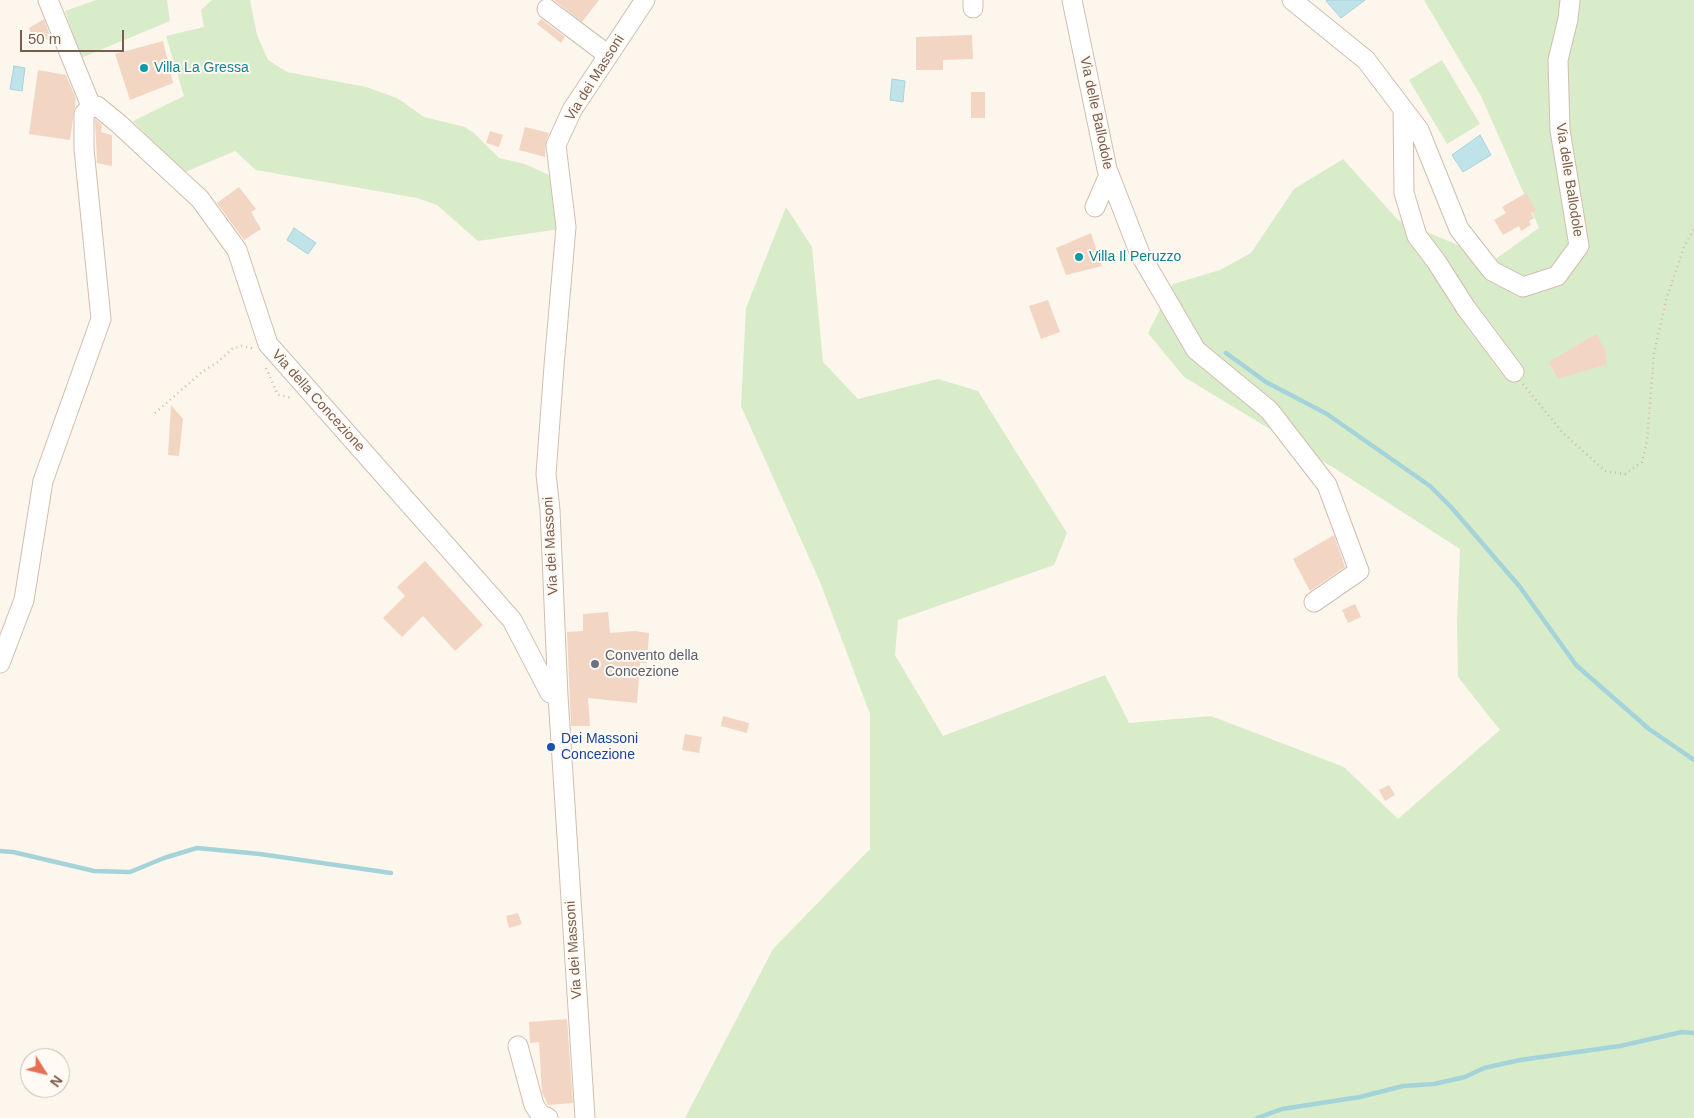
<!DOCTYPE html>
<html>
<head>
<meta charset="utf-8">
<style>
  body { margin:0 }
  #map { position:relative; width:1694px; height:1118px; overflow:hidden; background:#fdf6ec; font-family:Arial,sans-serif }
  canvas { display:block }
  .north { position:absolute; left:20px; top:1048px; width:50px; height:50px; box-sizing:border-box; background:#fffaf3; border:1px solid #cabbb1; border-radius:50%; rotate:126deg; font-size:14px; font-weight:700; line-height:20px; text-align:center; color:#7a5c4d }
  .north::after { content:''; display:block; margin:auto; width:18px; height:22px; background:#e76f51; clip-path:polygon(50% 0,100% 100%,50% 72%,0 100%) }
  .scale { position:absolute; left:20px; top:30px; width:104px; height:22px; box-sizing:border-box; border:2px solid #7a5c4d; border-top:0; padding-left:6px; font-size:15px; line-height:18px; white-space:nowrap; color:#7a5c4d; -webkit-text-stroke:4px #fffaf3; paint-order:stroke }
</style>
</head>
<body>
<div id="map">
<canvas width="1694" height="1118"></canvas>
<div class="north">N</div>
<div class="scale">50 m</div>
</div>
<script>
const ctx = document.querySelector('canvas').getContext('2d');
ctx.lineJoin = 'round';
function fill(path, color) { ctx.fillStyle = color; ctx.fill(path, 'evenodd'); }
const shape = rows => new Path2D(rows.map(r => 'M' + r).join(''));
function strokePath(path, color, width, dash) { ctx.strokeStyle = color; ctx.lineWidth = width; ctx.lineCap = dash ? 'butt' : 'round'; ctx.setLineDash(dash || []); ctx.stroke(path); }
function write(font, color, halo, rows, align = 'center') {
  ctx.font = font + ' Arial,sans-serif'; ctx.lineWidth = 4; ctx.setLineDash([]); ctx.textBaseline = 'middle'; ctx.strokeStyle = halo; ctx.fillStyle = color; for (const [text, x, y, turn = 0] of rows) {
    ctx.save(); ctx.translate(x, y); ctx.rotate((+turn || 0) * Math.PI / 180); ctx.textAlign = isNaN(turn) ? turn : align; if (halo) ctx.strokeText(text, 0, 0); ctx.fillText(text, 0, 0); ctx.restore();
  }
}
fill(shape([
  [96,0,167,0,170,21,81,58,65,11],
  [212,0,250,0,257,35,268,60,287,72,366,87,397,98,424,117,465,127,475,134,499,158,525,164,549,175,560,229,478,241,437,205,417,198,256,170,235,151,183,173,133,121,184,96,166,36,204,27,201,10],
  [1424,0,1694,0,1694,1118,685,1118,773,949,870,849,870,714,820,582,741,406,746,308,786,207,812,247,823,362,858,399,938,379,978,391,1067,533,1054,565,898,620,895,655,943,736,1105,675,1129,723,1211,716,1344,767,1398,819,1500,730,1458,677,1457,621,1460,549,1334,468,1184,377,1148,333,1173,284,1220,270,1251,253,1294,189,1343,159,1398,220,1494,260,1539,228,1481,96],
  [1442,60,1480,124,1447,144,1409,80]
]), '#d8ecc9');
const water = shape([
  [1327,0,1365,0,1341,18,1326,1,1327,0],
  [14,66,25,68,22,91,10,89,14,66],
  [892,79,905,81,903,102,890,100,892,79],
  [1480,135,1491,155,1463,172,1452,155,1480,135],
  [294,228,316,243,308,254,287,240,294,228]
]);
fill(water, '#bfe3e8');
strokePath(water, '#a5d3da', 1);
strokePath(shape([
  [1226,353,1266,382,1327,414,1430,486,1451,507,1520,587,1576,665,1649,729,1694,760],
  [0,851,13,852,94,871,130,872,164,858,197,848,260,854,391,873],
  [1257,1118,1282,1109,1360,1097,1403,1086,1434,1084,1465,1077,1484,1068,1520,1060,1620,1046,1682,1032,1694,1033]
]), '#a5d3da', 4.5);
fill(shape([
  [554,0,599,0,582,22],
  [44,19,51,38,34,44,29,28],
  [541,19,565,37,561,43,537,24],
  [972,35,973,59,943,60,943,70,916,70,916,37],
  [163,41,173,83,130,100,115,54],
  [38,70,66,75,76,99,70,140,29,134],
  [971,92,985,92,985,118,971,118],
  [95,119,102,125,101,132,112,135,112,166,97,163],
  [525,127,549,133,546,141,545,157,519,150],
  [490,131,503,135,499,147,486,143],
  [239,187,256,209,251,212,261,229,244,240,217,203],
  [1526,193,1536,210,1531,213,1534,218,1529,221,1531,225,1521,231,1519,226,1503,235,1494,220,1506,213,1502,207],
  [1091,233,1102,266,1066,275,1056,248],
  [1048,300,1060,332,1041,339,1029,306],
  [1596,334,1605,350,1607,364,1558,379,1549,362],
  [171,405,183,419,179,456,168,455],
  [1334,535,1345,567,1310,591,1293,559],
  [425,561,483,625,455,651,423,616,402,637,383,618,405,596,397,587],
  [1355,604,1361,617,1348,623,1342,610],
  [608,612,610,633,635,631,649,633,647,663,640,663,637,703,588,698,590,726,571,726,567,632,583,631,583,614],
  [723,716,749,723,747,733,721,726],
  [685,734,702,737,699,753,682,750],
  [1389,785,1395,795,1385,801,1379,790],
  [518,913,522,924,509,928,506,916],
  [567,1019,573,1103,548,1105,542,1092,539,1042,530,1043,529,1022]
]), '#f3d5c3');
const minor = shape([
  [48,0,91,106],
  [973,0,973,8],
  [1072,0,1107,169,1140,254,1196,350,1269,410,1327,485,1359,571,1314,602],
  [1292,0,1366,60,1419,130,1459,229,1492,271,1523,287,1557,276,1579,246,1560,130,1558,60,1568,19,1570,0],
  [547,9,608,55],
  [1403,109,1404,193,1417,236,1436,261,1466,308,1514,372],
  [1095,207,1109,175],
  [0,663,24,600,43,481,101,319,84,149,84,114,91,106,97,106,119,124,200,199,237,250,268,344,512,620,550,693,558,696],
  [518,1046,534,1105,540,1114,548,1118],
  [585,1118,558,696,550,510,546,474,554,366,566,227,556,145,572,110,645,0]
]);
strokePath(minor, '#d1beb0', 21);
strokePath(shape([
  [266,368,278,395,289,397,292,396],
  [1523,384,1563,433,1605,471,1625,474,1642,462,1647,441,1654,353,1666,300,1684,247,1694,229],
  [155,413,202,372,218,362,232,349,242,346,251,348,253,350]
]), '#d9b8a5', 2.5, [1, 4]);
strokePath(minor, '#fff', 19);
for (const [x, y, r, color] of [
  [144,68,5,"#0f9aa8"],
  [1079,257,5,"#0f9aa8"],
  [595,664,5,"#6b7280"],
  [551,747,5,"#1a4fb4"]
]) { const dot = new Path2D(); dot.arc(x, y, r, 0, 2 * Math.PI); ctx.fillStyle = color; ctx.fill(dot); strokePath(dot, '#fffaf3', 2); }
write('14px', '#0d838f', '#fffaf3', [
  ["Villa La Gressa",154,68],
  ["Villa Il Peruzzo",1089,257]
], 'left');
write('14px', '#7a5c4d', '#fffaf3', [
  ["Via dei Massoni",595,78,-58],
  ["Via delle Ballodole",1096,113,78],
  ["Via delle Ballodole",1569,180,81],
  ["Via della Concezione",318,401,48],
  ["Via dei Massoni",551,546,-93],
  ["Via dei Massoni",574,950,-94]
]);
write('14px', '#5b616d', '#fffaf3', [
  ["Convento della",605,656],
  ["Concezione",605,672]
], 'left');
write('14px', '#164399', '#fffaf3', [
  ["Dei Massoni",561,739],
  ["Concezione",561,755]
], 'left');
</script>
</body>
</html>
